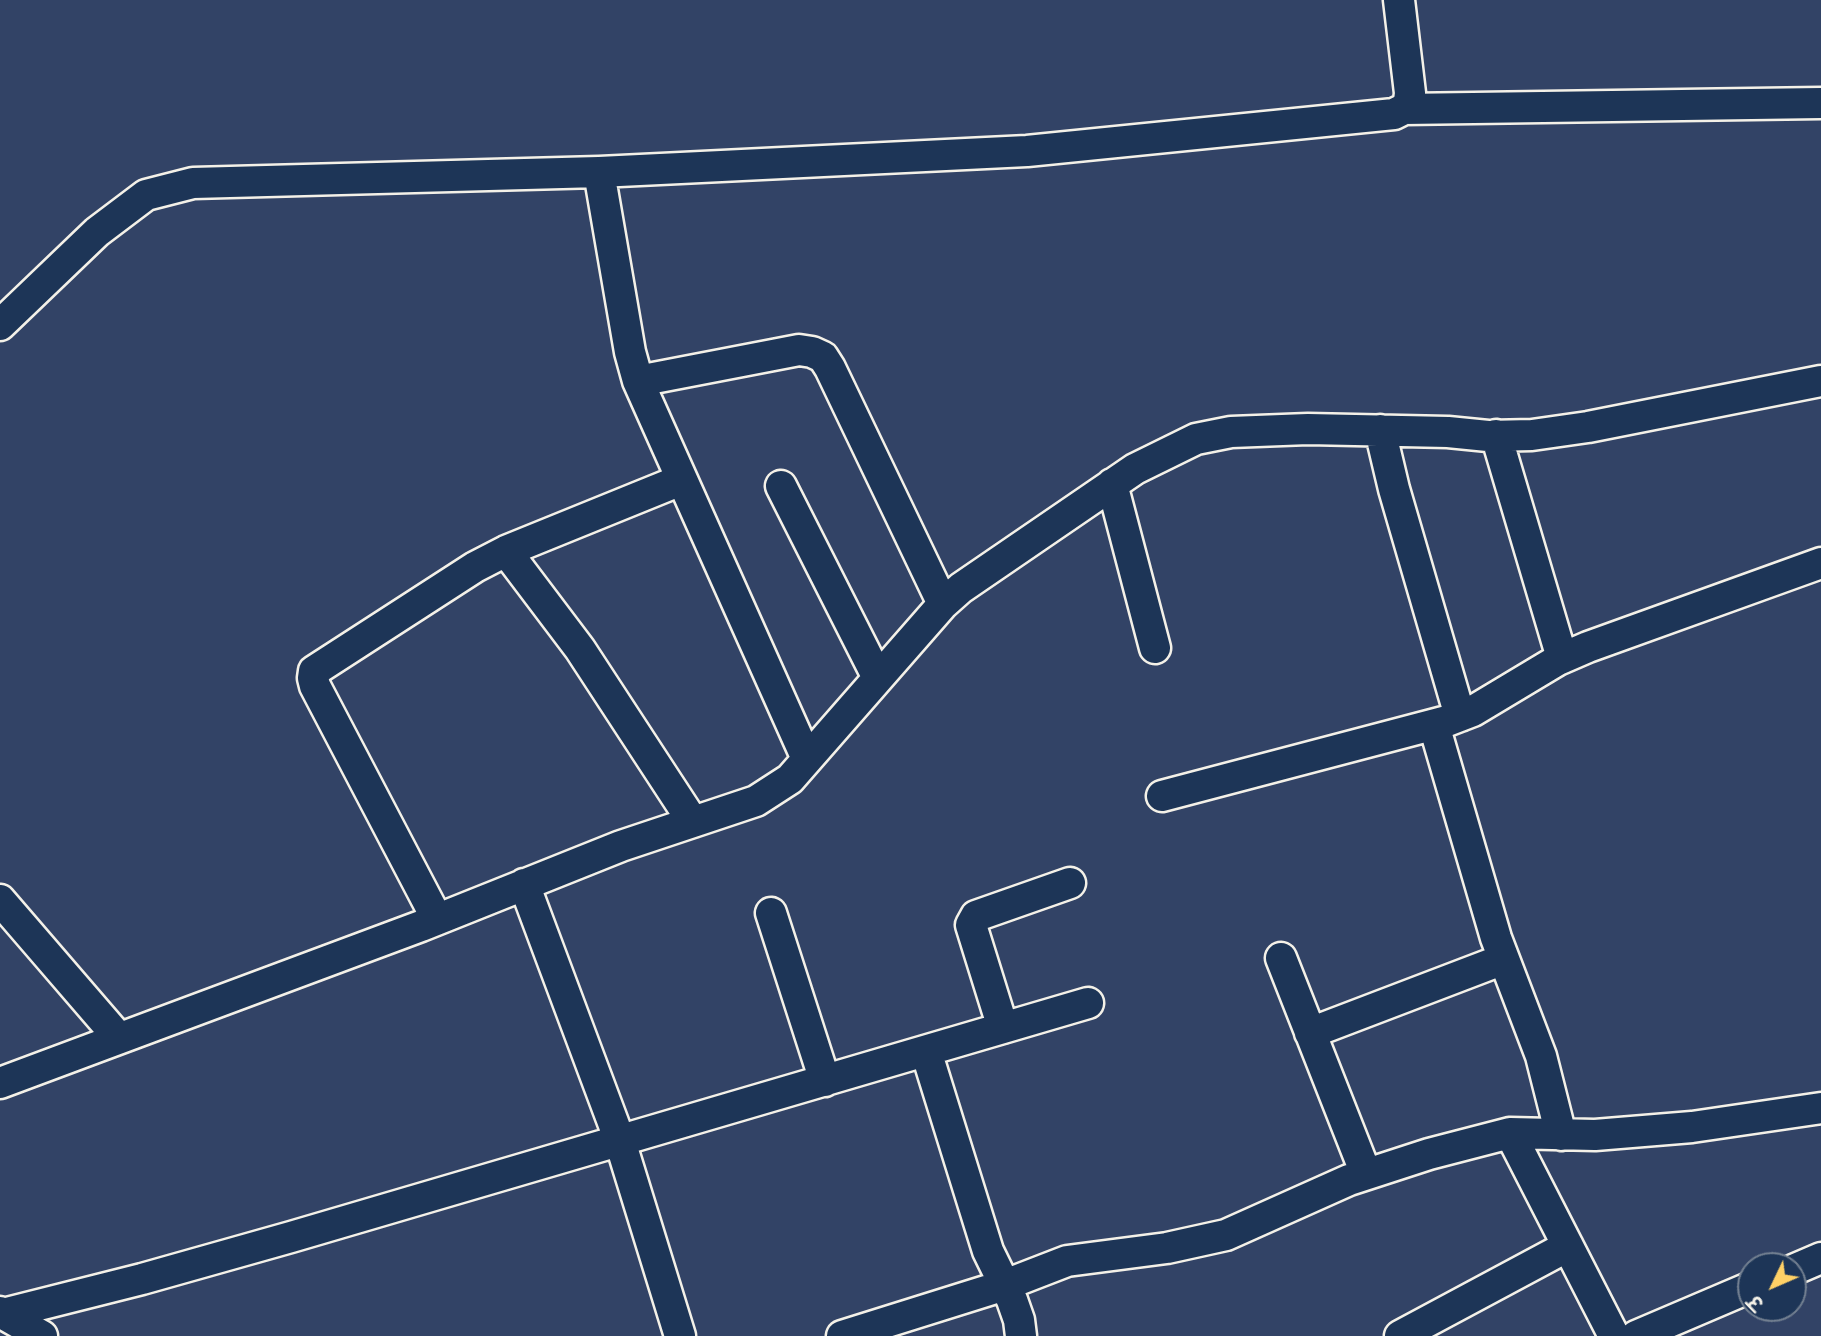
<!DOCTYPE html>
<html>
<head>
<meta charset="utf-8">
<style>
  body { margin:0 }
  #map { position:relative; width:1821px; height:1336px; overflow:hidden; background:#324366; font-family:"Gochi Hand","Playpen Sans Deva",sans-serif }
  canvas { display:block }
  .north { position:absolute; left:1737px; top:1252px; width:70px; height:70px; box-sizing:border-box; background:#1d3557; border:2px solid #738091; border-radius:50%; rotate:226deg; font-size:19px; font-weight:700; line-height:28px; text-align:center; color:#f4f1e8 }
  .north::after { content:''; display:block; margin:auto; width:24px; height:32px; background:#ffd166; clip-path:polygon(50% 0,100% 100%,50% 72%,0 100%) }
</style>
</head>
<body>
<div id="map">
<canvas width="1821" height="1336"></canvas>
<div class="north">उ</div>
</div>
<script>
const ctx = document.querySelector('canvas').getContext('2d');
ctx.lineJoin = 'round';
const shape = rows => new Path2D(rows.map(r => 'M' + r).join(''));
function strokePath(path, color, width, dash) { ctx.strokeStyle = color; ctx.lineWidth = width; ctx.lineCap = dash ? 'butt' : 'round'; ctx.setLineDash(dash || []); ctx.stroke(path); }
const street = shape([
  [1404,109,1821,103],
  [599,172,630,352,638,381,807,759],
  [0,325,97,232,146,195,193,183,599,172,1027,151,1394,114,1404,109,1409,102,1410,93,1399,0],
  [638,381,799,350,812,352,823,357,830,368,943,604],
  [1380,430,1394,489,1460,716],
  [1496,435,1562,658],
  [1112,484,1155,648],
  [781,486,878,678],
  [506,551,580,649,693,822],
  [1434,725,1496,938,1541,1056,1561,1135],
  [1162,796,1447,721,1473,711,1558,660,1588,647,1821,563],
  [524,884,620,1141,680,1336],
  [0,900,118,1037],
  [771,913,825,1081],
  [437,919,315,686,313,678,314,671,475,567,506,551,681,480],
  [1281,958,1366,1174],
  [1003,1028,971,925,976,916,1070,883],
  [1310,1033,1504,959],
  [926,1051,988,1251,1012,1300,1019,1320,1021,1336],
  [0,1083,421,926,621,846,756,801,790,779,943,604,961,588,1135,469,1196,439,1231,432,1308,429,1448,432,1488,436,1532,435,1588,427,1821,381],
  [1510,1133,1614,1336],
  [1793,1270,1821,1258],
  [0,1312,42,1336],
  [3,1314,142,1279,291,1237,1088,1003],
  [842,1336,1005,1285,1067,1261,1167,1248,1226,1235,1349,1180,1429,1154,1510,1133,1595,1135,1692,1127,1821,1108],
  [1400,1336,1568,1246],
  [1636,1336,1751,1287]
]);
strokePath(street, '#f4f1e8', 35);
strokePath(street, '#1d3557', 30);
</script>
</body>
</html>
